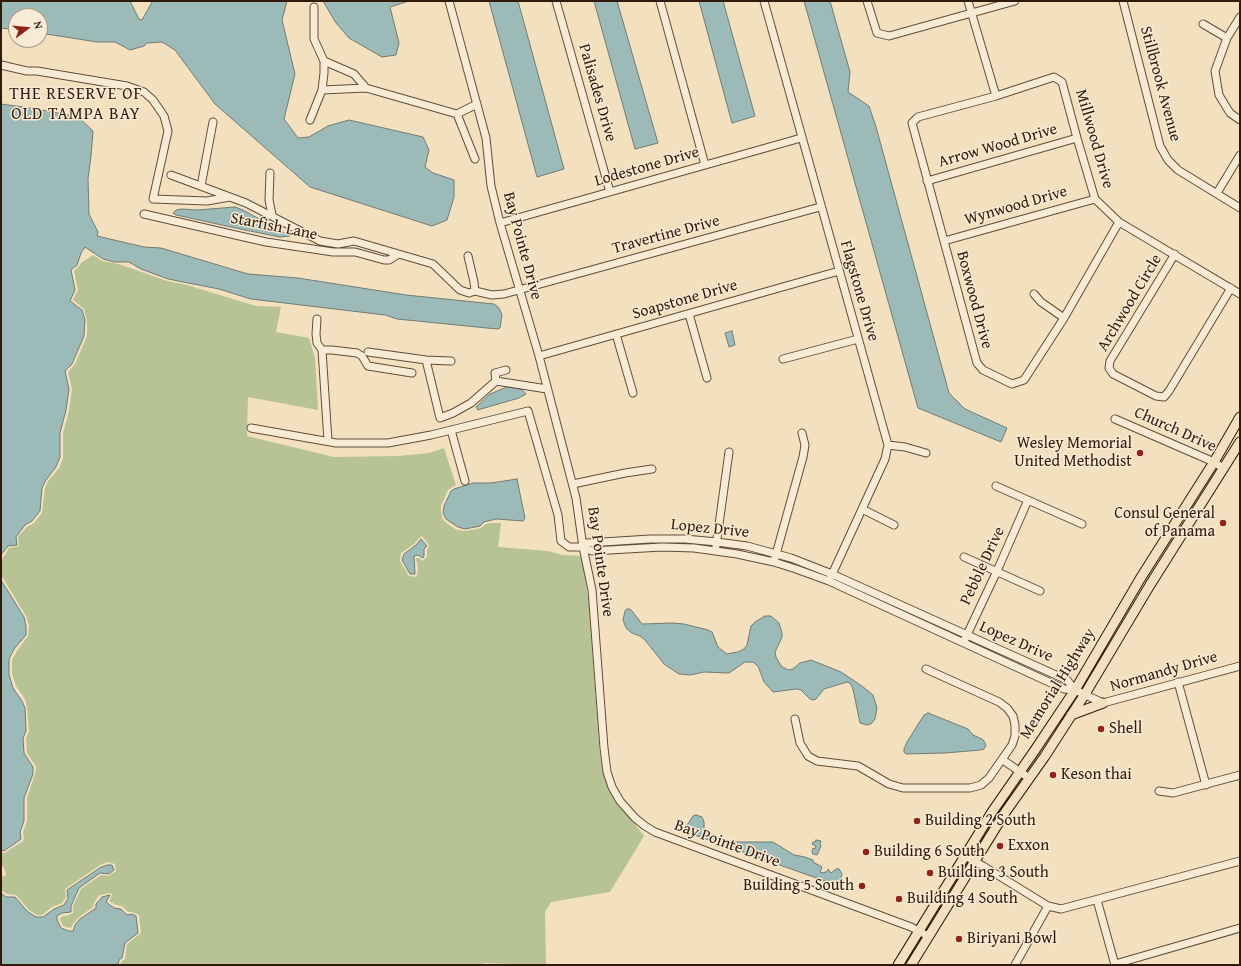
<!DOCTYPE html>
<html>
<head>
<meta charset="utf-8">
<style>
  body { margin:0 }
  #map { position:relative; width:1241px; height:966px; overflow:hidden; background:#f2e0bf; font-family:"Gentium Book Plus",serif }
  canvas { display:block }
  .frame { position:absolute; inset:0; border:2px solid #321a0b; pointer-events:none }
  .north { position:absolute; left:8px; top:8px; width:40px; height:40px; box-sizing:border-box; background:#f7ebd5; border:1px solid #a89784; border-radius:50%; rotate:74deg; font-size:11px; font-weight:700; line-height:16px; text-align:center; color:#321a0b }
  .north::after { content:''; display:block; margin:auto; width:14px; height:18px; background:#8f2418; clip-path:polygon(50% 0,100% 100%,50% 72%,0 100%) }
</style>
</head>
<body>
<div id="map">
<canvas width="1241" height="966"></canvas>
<div class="frame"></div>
<div class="north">N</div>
</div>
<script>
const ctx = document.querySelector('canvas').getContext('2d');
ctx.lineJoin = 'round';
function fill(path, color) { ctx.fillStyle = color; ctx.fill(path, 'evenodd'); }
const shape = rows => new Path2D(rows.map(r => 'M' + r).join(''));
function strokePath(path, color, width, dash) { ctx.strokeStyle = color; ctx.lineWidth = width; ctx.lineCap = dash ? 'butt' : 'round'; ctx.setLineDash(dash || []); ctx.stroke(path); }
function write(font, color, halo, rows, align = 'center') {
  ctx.font = font + ' "Gentium Book Plus",serif'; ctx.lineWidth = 3; ctx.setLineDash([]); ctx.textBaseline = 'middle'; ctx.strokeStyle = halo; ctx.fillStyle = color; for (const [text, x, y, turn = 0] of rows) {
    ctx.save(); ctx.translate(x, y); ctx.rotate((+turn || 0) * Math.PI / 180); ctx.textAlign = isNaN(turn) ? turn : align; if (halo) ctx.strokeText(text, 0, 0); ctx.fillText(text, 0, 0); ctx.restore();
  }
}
fill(shape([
  [93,255,102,261,119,264,167,281,187,285,256,306,281,307,276,332,309,338,315,358,318,410,248,397,247,436,334,457,399,456,429,453,444,448,456,485,448,490,441,506,441,513,443,520,449,525,457,530,466,531,481,528,486,524,491,523,501,523,498,547,548,551,562,555,582,556,589,604,600,756,606,781,613,795,644,836,610,892,551,902,545,912,546,965,484,963,483,965,120,965,122,961,125,959,127,944,141,933,139,915,132,912,128,912,122,906,116,905,109,901,112,895,111,893,99,895,94,903,93,907,78,918,73,924,71,928,63,926,60,919,63,916,67,916,73,913,73,906,81,889,101,875,109,876,116,871,115,864,108,862,100,865,65,889,66,897,62,903,52,907,42,915,37,915,29,910,16,895,7,894,1,890,1,877,5,876,6,873,4,868,1,865,1,853,5,853,24,840,23,832,27,821,27,798,35,774,36,767,27,753,26,739,29,731,27,707,25,699,16,686,12,674,12,660,17,651,28,636,29,625,26,616,1,575,1,561,9,548,19,546,18,537,27,527,34,523,42,513,45,488,48,481,59,468,63,458,63,433,69,411,72,389,68,372,75,364,87,336,87,321,84,309,73,300,78,290,74,271,79,266,81,263],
  [422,536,429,545,427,550,427,556,423,561,419,558,416,558,418,568,417,575,416,577,409,576,400,561,401,553,414,544,420,537]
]), '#b7c394');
const water = shape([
  [1,1,130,1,139,19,142,20,152,2,155,1,287,1,282,20,295,74,284,119,298,138,309,137,328,126,349,120,423,137,429,150,425,167,433,173,454,180,454,197,447,220,432,226,310,187,215,104,175,50,162,42,147,43,144,46,130,50,115,42,97,42,40,33,40,16,16,16,16,30,1,28,1,1],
  [323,1,409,1,390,7,399,43,396,55,382,57,349,38,336,23,323,1],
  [489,1,518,1,564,169,537,177,489,1],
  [594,1,617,1,658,143,635,149,594,1],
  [699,1,723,1,755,116,732,123,699,1],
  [804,1,830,1,850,72,848,92,869,106,876,127,949,393,965,409,1007,428,1001,442,918,408,804,1],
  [1,104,37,109,78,117,93,131,91,156,88,179,89,214,98,232,97,236,144,247,161,248,248,274,298,278,406,295,494,304,499,308,502,315,500,328,497,329,397,319,385,315,251,299,219,289,168,279,141,269,129,262,114,262,103,259,85,247,81,253,77,265,71,270,75,290,70,301,82,310,85,320,84,336,72,364,65,371,69,389,66,410,60,433,60,457,56,467,46,480,42,488,40,511,32,521,25,525,16,537,17,545,8,546,1,555,1,104],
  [235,207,243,210,290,236,280,237,245,230,176,215,173,213,176,210,182,209,197,210,235,207],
  [732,331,735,345,729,347,725,333,732,331],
  [507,387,521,389,526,394,519,398,481,409,478,410,476,407,490,394,507,387],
  [517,479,525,518,523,521,496,519,484,522,480,526,465,529,458,527,446,519,443,513,444,506,451,491,454,489,473,483,491,483,517,479],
  [421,539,427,546,424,549,424,556,423,558,418,555,414,556,415,574,410,574,402,560,404,554,416,545,421,539],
  [1,580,24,617,26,626,26,635,14,649,9,659,9,675,13,688,22,701,25,708,26,731,23,738,24,753,33,767,33,774,24,798,24,821,20,832,21,839,4,851,1,850,1,580],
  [627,609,630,609,632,611,642,624,672,623,684,624,708,630,712,632,718,647,727,654,738,652,744,649,747,645,751,626,755,622,765,616,771,616,779,623,782,633,782,637,775,652,776,657,781,666,788,670,793,669,800,663,811,660,841,672,862,686,873,695,877,708,875,719,871,724,867,725,860,723,853,689,850,683,847,682,824,689,816,699,813,700,810,699,801,690,796,689,773,692,764,682,758,666,753,662,745,662,729,673,704,672,690,675,679,674,664,664,645,640,640,636,632,633,626,628,623,620,625,611,627,609],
  [928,713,968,729,973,735,982,739,984,741,986,745,984,749,981,750,945,753,906,754,904,752,904,749,907,742,924,715,928,713],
  [696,815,702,817,704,822,704,831,726,840,734,842,773,842,794,855,805,857,813,860,813,862,822,867,820,872,823,873,828,871,828,869,831,873,836,869,839,869,842,874,841,879,838,883,828,882,683,831,693,816,696,815],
  [816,840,821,841,820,844,821,846,817,855,813,854,812,852,813,848,815,849,816,846,812,844,813,842,815,842,816,840],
  [108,865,112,865,114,870,109,874,100,873,79,888,71,906,71,912,62,913,57,916,57,920,61,928,69,931,73,931,75,925,80,919,96,908,96,904,102,897,110,895,106,902,114,908,121,909,127,915,132,914,136,916,138,933,125,943,122,958,119,960,118,965,1,965,1,893,6,897,15,897,27,911,36,917,43,917,54,909,64,905,68,898,67,890,101,867,108,865]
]);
fill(water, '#9cbbb8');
strokePath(water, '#727b73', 1);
const minor = shape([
  [449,1,486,138,491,186,500,223,539,356,576,498,583,547,592,590,604,748,607,772,612,787,620,801,635,818,645,826,655,832,911,927,928,936],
  [556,1,610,192],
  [660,1,705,165],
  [764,1,888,445,885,459,829,581],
  [867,1,877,33,889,36,1015,1],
  [968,1,996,96],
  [1123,1,1160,146,1168,160,1178,170,1240,208],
  [1240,17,1227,38,1215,71,1219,95,1230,113,1240,120],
  [1203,24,1227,38],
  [324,61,354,74,366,88],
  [1,65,27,71,37,71,127,86,144,92,153,100,164,116,168,131,153,199,207,201,230,197],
  [322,90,366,88,457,114,477,104],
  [457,114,475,159],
  [310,120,322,90,324,73,324,61,314,39,314,7],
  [270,173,269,200,272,215],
  [171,175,246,203,320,241,338,244,354,241,433,264,460,290,469,293,475,291,492,295,504,294,820,207],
  [927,181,1077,138],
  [201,186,213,122],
  [1217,193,1240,155],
  [144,214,266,242,333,252,355,252,384,260,389,260,397,255],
  [1119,222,1064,318,1024,380,1012,384,983,370,977,363,912,123,918,117,996,96,1054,77,1062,82,1077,138,1095,199,1119,222,1240,294],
  [500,223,801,138],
  [944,241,1095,199],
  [1175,254,1110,361,1109,368,1113,374,1156,396,1164,397,1169,391,1231,288],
  [468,256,474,282,475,291],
  [1034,294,1041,302,1064,318],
  [689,314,707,378],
  [317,319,316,334,317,343,322,350,328,441],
  [616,334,633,393],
  [322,350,332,350,357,353,362,356,368,366,412,373],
  [368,352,426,360,451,361],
  [539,356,839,271],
  [783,359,858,339],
  [426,360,440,418,453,413,471,403,496,381,547,389],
  [496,381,495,373,506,370],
  [1115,419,1214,462,1223,468],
  [251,428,336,443,388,443,431,435,528,411,558,515,561,541,569,547,583,547,592,551,662,547,694,548,737,554,774,562,796,569,829,581,1064,689,1075,690,1103,703,1240,666],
  [451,430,465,481],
  [888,445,905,447,926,453],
  [573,484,625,473,652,469],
  [996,486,1082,524],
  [862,509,894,525],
  [716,546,729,452],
  [583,547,587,543,650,539,685,539,717,542,747,546,791,558,832,574,1067,680,1075,690],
  [964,557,1040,591],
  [775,558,803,457,805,445,802,433],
  [965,639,997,571,1028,500],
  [1178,682,1206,785],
  [795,719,800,743,808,756,817,761,858,766,889,784,903,788,970,788,981,785,989,778,1012,745,1015,736,1015,725,1013,716,1007,708,999,702,926,669],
  [1003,760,1029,778],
  [1159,791,1173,793,1240,775],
  [965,856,983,866,1048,906,1061,909,1240,861],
  [1097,900,1115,965],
  [1115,964,1240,928],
  [1015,965,1048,906]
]);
const major = shape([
  [1071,715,1103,703],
  [898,965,992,812,1035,750,1075,690,1140,579,1214,462,1240,417],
  [911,965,1004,814,1045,756,1085,694,1150,585,1240,442]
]);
strokePath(minor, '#624c38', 9);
strokePath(major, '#321a0b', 11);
strokePath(minor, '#f7ebd5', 7);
strokePath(major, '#f2e0bf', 9);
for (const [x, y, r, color] of [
  [1140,453,4,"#8f2418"],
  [1223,523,4,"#8f2418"],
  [1101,729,4,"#8f2418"],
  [1053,775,4,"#8f2418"],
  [917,821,4,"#8f2418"],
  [1000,846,4,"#8f2418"],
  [866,852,4,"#8f2418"],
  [930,873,4,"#8f2418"],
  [862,886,4,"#8f2418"],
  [899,899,4,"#8f2418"],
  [959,939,4,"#8f2418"]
]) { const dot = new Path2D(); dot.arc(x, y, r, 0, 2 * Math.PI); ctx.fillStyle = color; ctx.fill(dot); strokePath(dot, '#f7ebd5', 1.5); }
write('16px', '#321a0b', '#f7ebd5', [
  ["Stillbrook Avenue",1160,84,75],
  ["Palisades Drive",597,93,74],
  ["Millwood Drive",1094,139,74],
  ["Arrow Wood Drive",998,146,-16],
  ["Lodestone Drive",647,167,-16],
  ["Wynwood Drive",1016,206,-16],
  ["Starfish Lane",274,227,11],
  ["Travertine Drive",666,235,-15],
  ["Bay Pointe Drive",522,246,75],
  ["Flagstone Drive",859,291,74],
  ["Soapstone Drive",685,300,-16],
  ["Boxwood Drive",974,300,75],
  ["Archwood Circle",1130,303,-59],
  ["Church Drive",1175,430,24],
  ["Lopez Drive",710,529,6],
  ["Bay Pointe Drive",600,562,82],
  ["Pebble Drive",983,566,-65],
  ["Lopez Drive",1016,642,24],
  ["Normandy Drive",1164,672,-16],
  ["Memorial Highway",1058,684,-58],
  ["Bay Pointe Drive",727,844,20]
]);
write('16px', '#321a0b', '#f7ebd5', [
  ["Wesley Memorial",1132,444,"right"],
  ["United Methodist",1132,462,"right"],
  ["Consul General",1215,514,"right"],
  ["of Panama",1215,532,"right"],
  ["Shell",1109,729],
  ["Keson thai",1061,775],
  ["Building 2 South",925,821],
  ["Exxon",1008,846],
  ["Building 6 South",874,852],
  ["Building 3 South",938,873],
  ["Building 5 South",854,886,"right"],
  ["Building 4 South",907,899],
  ["Biriyani Bowl",967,939]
], 'left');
ctx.letterSpacing = '1px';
write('17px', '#321a0b', '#f7ebd5', [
  ["THE RESERVE OF",76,95],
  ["OLD TAMPA BAY",76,115]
]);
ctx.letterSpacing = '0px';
</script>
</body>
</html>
